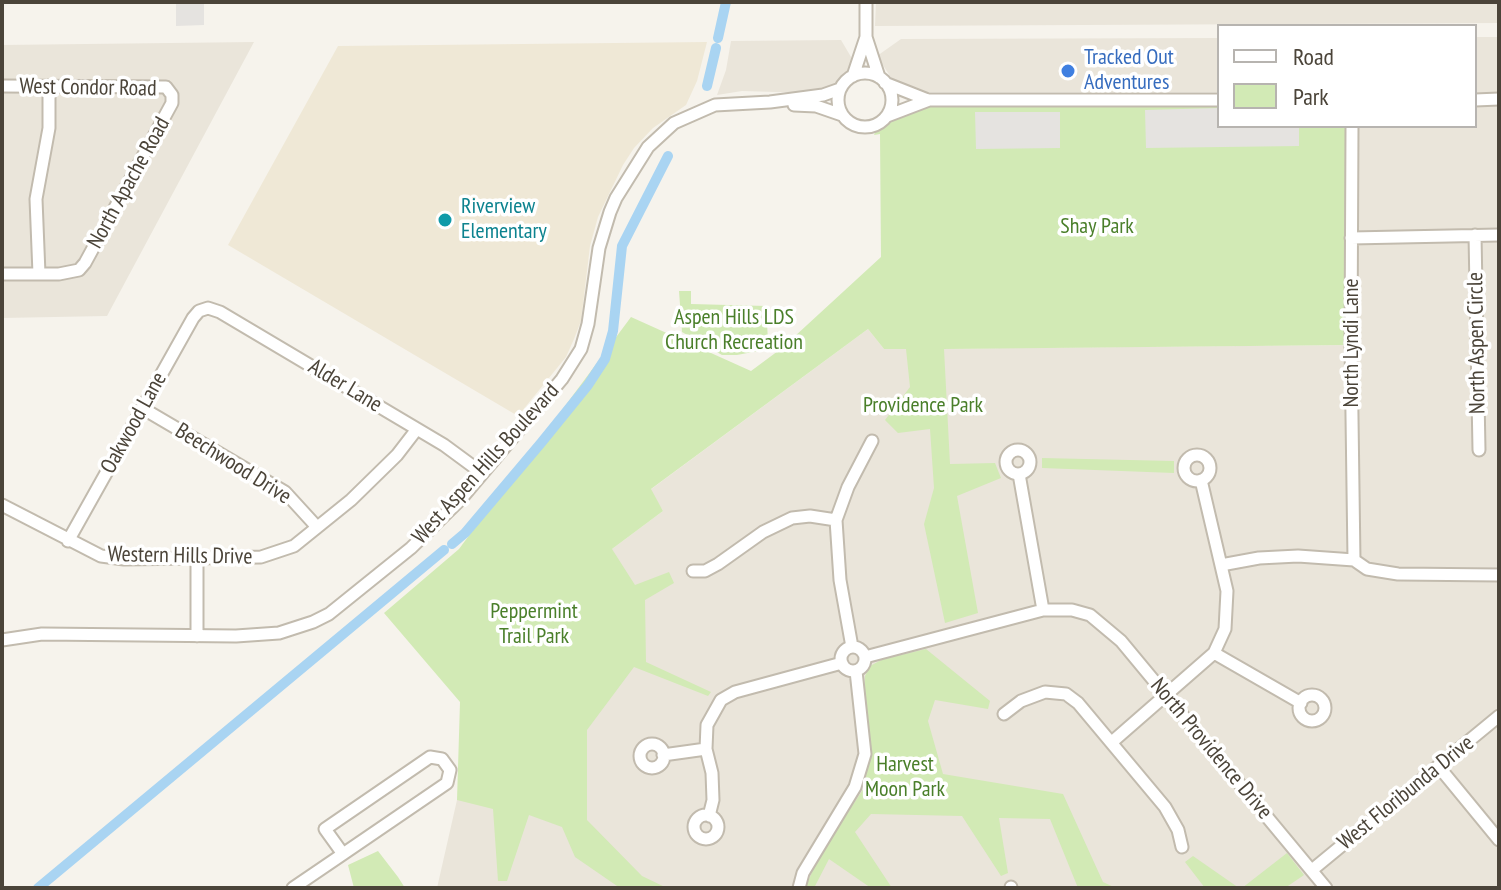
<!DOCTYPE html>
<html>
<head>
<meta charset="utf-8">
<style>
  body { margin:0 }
  #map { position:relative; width:1501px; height:890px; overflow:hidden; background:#f6f3ec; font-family:"PT Sans Narrow",sans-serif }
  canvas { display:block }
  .frame { position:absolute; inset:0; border:4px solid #4b4439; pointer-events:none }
  .legend { position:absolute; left:1217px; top:24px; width:260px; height:104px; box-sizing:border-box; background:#fff; border:2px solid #b7b4b0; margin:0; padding:10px 14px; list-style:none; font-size:24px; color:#4b4439 }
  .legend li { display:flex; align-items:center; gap:16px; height:40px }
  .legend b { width:40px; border:2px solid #b7b4b0 }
</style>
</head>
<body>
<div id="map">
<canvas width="1501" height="890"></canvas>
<div class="frame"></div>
<ul class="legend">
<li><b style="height:10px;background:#fff"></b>Road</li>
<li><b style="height:22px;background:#d2eab5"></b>Park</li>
</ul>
</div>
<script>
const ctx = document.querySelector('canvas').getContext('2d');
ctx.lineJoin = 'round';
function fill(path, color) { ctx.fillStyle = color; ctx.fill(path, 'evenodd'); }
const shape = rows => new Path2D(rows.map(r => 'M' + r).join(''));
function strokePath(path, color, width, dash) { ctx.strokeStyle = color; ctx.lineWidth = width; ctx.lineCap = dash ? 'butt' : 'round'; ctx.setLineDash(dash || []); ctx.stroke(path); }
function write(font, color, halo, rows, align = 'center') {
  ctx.font = font + ' "PT Sans Narrow",sans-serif'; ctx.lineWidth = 7; ctx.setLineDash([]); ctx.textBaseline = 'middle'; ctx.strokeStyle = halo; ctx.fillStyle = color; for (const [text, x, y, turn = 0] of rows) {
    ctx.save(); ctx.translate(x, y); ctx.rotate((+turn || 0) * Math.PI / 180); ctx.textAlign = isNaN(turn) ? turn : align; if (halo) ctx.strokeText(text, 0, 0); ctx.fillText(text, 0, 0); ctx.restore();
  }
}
fill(shape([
  [876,2,1499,2,1499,23,875,26],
  [1475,37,1499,37,1499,888,437,888,457,800,612,549,663,511,650,490,868,329,884,349,1358,345,1356,126,1475,126],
  [1219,38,1219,92,923,92,909,89,892,79,877,56,901,39],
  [841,40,854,62,841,80,827,89,810,93,742,91,717,95,726,70,731,41],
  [254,42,107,316,2,318,2,45]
]), '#eae5da');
fill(shape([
  [707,42,697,81,686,105,653,128,634,148,623,165,598,217,590,246,581,321,574,339,566,357,518,416,228,245,338,46]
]), '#efe8d6');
fill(shape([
  [944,106,1219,106,1219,126,1352,126,1351,345,944,349,950,464,995,463,1001,478,957,496,978,613,945,623,924,524,934,488,930,429,898,433,885,420,910,387,906,349,884,349,868,329,651,489,663,511,612,549,635,585,669,572,674,583,645,600,646,662,711,692,708,696,634,667,587,730,587,820,642,876,667,888,620,888,575,857,562,827,529,815,507,881,498,881,493,809,457,800,460,702,384,613,459,549,631,317,751,371,782,348,881,257,880,134,874,135,876,130,894,118,916,108],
  [679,291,691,291,691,304,766,306,768,341,758,351,737,355,722,355,682,332],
  [1042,458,1174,461,1174,473,1042,468],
  [926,649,990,701,988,709,935,700,928,721,943,774,1063,794,1103,882,1116,888,1078,888,1050,819,999,818,1008,873,1001,876,962,816,871,814,855,832,892,888,871,888,829,859,814,888,805,888,820,854,864,788,871,747,864,688,865,676,870,666,883,659],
  [378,851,398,877,405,888,354,888,348,865],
  [1287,853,1304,875,1285,888,1242,888],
  [1193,856,1239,888,1205,888,1185,862]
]), '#d2eab5');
fill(shape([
  [176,2,204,2,204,25,176,26],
  [1219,108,1219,126,1299,126,1299,146,1146,148,1145,110],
  [975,112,1060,112,1060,148,976,149]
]), '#e5e3e0');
strokePath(shape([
  [718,38,726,2],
  [707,86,716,48],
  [452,544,465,533,541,443,588,385,605,359,613,331,622,246,668,156],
  [38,888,444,550]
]), '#a9d4f2', 10);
const minor = shape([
  [866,37,879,77],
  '838 100a27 27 0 1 1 54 0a27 27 0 1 1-54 0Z',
  [853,76,866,37,866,2],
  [885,83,928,100],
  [2,86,166,87,172,95,172,103,85,263,79,270,59,274,2,274],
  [1475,100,1499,99],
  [794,105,816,106,842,115],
  [887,116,929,100,1219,100],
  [1352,126,1351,345,1354,560],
  [1475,235,1479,450],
  [1351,238,1499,235],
  [39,274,36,199,49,128,49,86],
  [142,408,285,492,317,527],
  '1006 462a12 12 0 1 1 24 0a12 12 0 1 1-24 0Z',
  '1184 468a13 13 0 1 1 26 0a13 13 0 1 1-26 0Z',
  [1019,474,1043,610],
  [2,505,101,556,124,559,261,557,294,546,351,500,397,455,417,429],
  [68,541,193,318,199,311,208,308,220,312,444,445,482,473],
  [197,559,197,636],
  [1221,565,1259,558,1298,556,1354,560,1367,569,1398,574,1499,575],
  [693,571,705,571,718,564,763,532,792,518,810,516,836,520],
  [2,640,42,634,236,636,279,633,313,622,329,614,411,548,461,499,562,379,581,349,588,324,599,248,610,212,616,198,648,147,674,123,715,105,770,102,823,95,840,89],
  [852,647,840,580,836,520,848,487,872,441],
  '841 659a12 12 0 1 1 24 0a12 12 0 1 1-24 0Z',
  [1214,653,1301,703],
  [865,657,1043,610,1072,610,1090,615,1121,641,1326,888],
  '1299 708a13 13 0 1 1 26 0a13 13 0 1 1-26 0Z',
  [1004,714,1021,701,1045,692,1066,694,1078,703,1165,807,1178,830,1182,847],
  [1112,742,1214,653,1225,629,1227,591,1201,480],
  '640 756a12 12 0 1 1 24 0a12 12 0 1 1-24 0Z',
  [663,755,706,749],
  [1439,767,1499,840],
  '694 827a12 12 0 1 1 24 0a12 12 0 1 1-24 0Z',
  [709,816,713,800,712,773,706,749,707,725,721,700,735,692,842,663],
  [1312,870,1499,716],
  [1011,887,1011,888],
  [293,888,343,854,447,783,450,770,442,759,430,757,325,829,343,854],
  [799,888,803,873,855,787,865,754,856,671]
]);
strokePath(minor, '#c2bbae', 15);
strokePath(minor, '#fff', 11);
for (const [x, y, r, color] of [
  [1068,71,8,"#3f7fe0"],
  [445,220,8,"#0f9aa8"]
]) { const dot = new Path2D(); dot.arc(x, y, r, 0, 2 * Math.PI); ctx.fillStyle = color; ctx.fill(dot); strokePath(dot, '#fff', 3); }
write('22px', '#366cbe', '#fff', [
  ["Tracked Out",1084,58],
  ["Adventures",1084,83]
], 'left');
write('22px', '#4b4439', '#fff', [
  ["West Condor Road",88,88,1],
  ["North Apache Road",129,183,-61],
  ["North Lyndi Lane",1352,343,-90],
  ["North Aspen Circle",1477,343,-91],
  ["Alder Lane",345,386,31],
  ["Oakwood Lane",134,423,-61],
  ["Beechwood Drive",233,464,32],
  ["West Aspen Hills Boulevard",486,464,-48],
  ["Western Hills Drive",180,556,1],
  ["North Providence Drive",1211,749,50],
  ["West Floribunda Drive",1406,793,-39]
]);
write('22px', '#0d838f', '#fff', [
  ["Riverview",461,207],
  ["Elementary",461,232]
], 'left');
write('22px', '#4a7f2a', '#fff', [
  ["Shay Park",1097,227],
  ["Aspen Hills LDS",734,318],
  ["Church Recreation",734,343],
  ["Providence Park",923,406],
  ["Peppermint",534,612],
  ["Trail Park",534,637],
  ["Harvest",905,765],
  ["Moon Park",905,790]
]);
</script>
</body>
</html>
